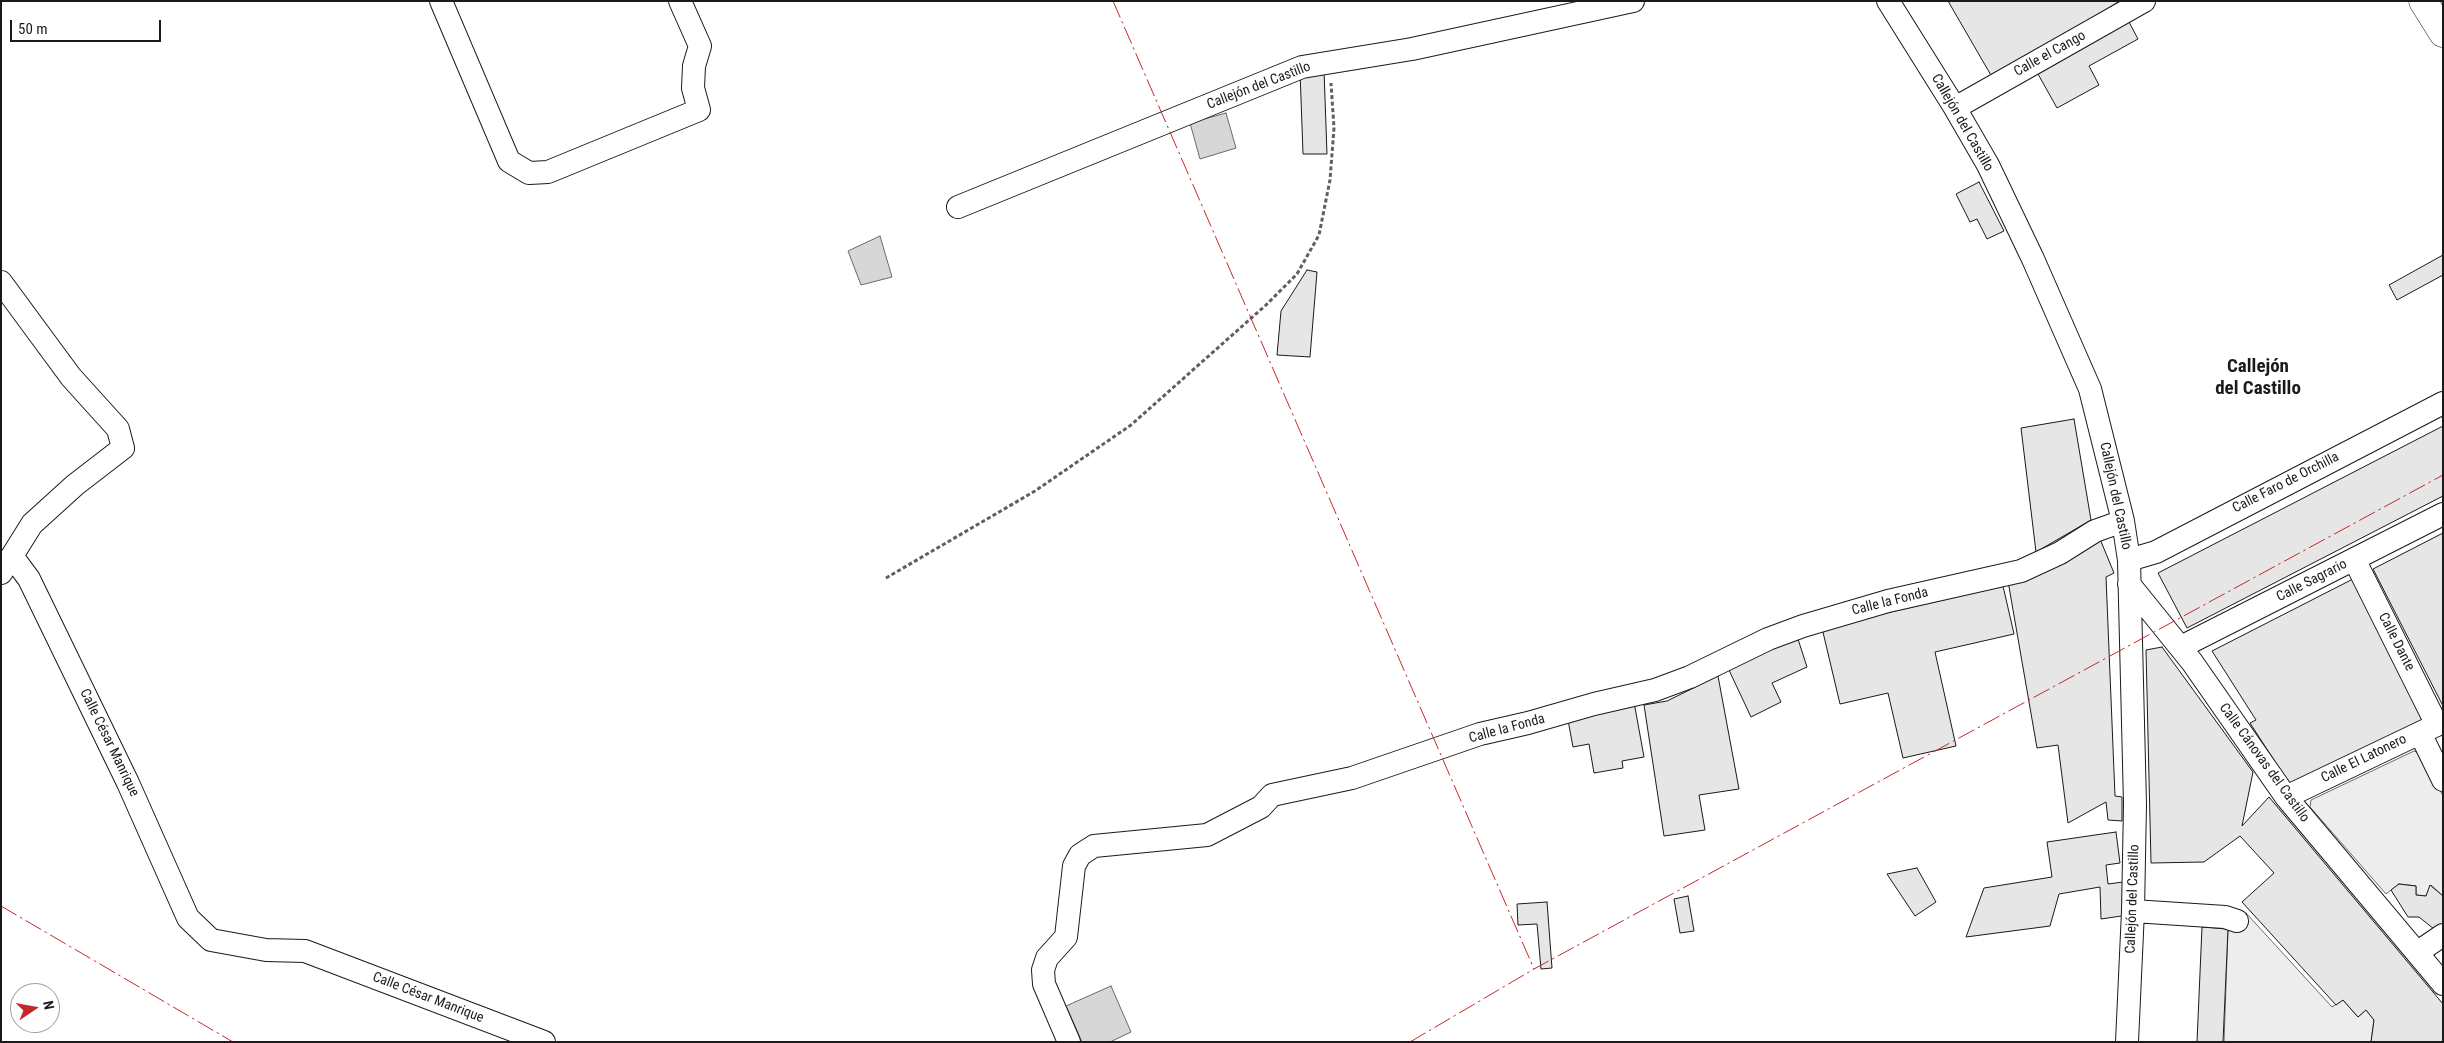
<!DOCTYPE html>
<html>
<head>
<meta charset="utf-8">
<style>
  body { margin:0 }
  #map { position:relative; width:2444px; height:1043px; overflow:hidden; background:#fff; font-family:"Roboto Condensed",sans-serif }
  canvas { display:block }
  .frame { position:absolute; inset:0; border:2px solid #1a1a1a; pointer-events:none }
  .north { position:absolute; left:10px; top:983px; width:50px; height:50px; box-sizing:border-box; background:#fff; border:1px solid #a3a3a3; border-radius:50%; rotate:78deg; font-size:14px; font-weight:700; line-height:20px; text-align:center; color:#1a1a1a }
  .north::after { content:''; display:block; margin:auto; width:18px; height:22px; background:#c62828; clip-path:polygon(50% 0,100% 100%,50% 72%,0 100%) }
  .scale { position:absolute; left:10px; top:20px; width:151px; height:22px; box-sizing:border-box; border:2px solid #1a1a1a; border-top:0; padding-left:6px; font-size:15px; line-height:18px; white-space:nowrap; color:#1a1a1a; -webkit-text-stroke:4px #fff; paint-order:stroke }
</style>
</head>
<body>
<div id="map">
<canvas width="2444" height="1043"></canvas>
<div class="frame"></div>
<div class="north">N</div>
<div class="scale">50 m</div>
</div>
<script>
const ctx = document.querySelector('canvas').getContext('2d');
ctx.lineJoin = 'round';
function fill(path, color) { ctx.fillStyle = color; ctx.fill(path, 'evenodd'); }
const shape = rows => new Path2D(rows.map(r => 'M' + r).join(''));
function strokePath(path, color, width, dash) { ctx.strokeStyle = color; ctx.lineWidth = width; ctx.lineCap = dash ? 'butt' : 'round'; ctx.setLineDash(dash || []); ctx.stroke(path); }
function write(font, color, halo, rows, align = 'center') {
  ctx.font = font + ' "Roboto Condensed",sans-serif'; ctx.lineWidth = 4; ctx.setLineDash([]); ctx.textBaseline = 'middle'; ctx.strokeStyle = halo; ctx.fillStyle = color; for (const [text, x, y, turn = 0] of rows) {
    ctx.save(); ctx.translate(x, y); ctx.rotate((+turn || 0) * Math.PI / 180); ctx.textAlign = isNaN(turn) ? turn : align; if (halo) ctx.strokeText(text, 0, 0); ctx.fillText(text, 0, 0); ctx.restore();
  }
}
const built = shape([
  [2414,751,2423,754,2443,796,2443,896,2431,885,2426,896,2416,895,2416,886,2399,884,2386,894,2310,807,2311,800,2414,751],
  [2246,913,2332,1007,2343,1000,2358,1017,2366,1010,2374,1020,2371,1042,2224,1042,2228,929,2246,913]
]);
fill(built, '#ededed');
strokePath(built, '#6a6a6a', 1);
const water = shape([
  [1226,113,1236,148,1200,159,1190,123,1226,113],
  [880,236,892,277,861,285,848,251,880,236],
  [1111,986,1131,1032,1110,1042,1082,1042,1066,1006,1111,986]
]);
fill(water, '#d7d7d7');
strokePath(water, '#6a6a6a', 1);
const building = shape([
  [1948,1,2120,1,1992,77,1948,1],
  [2129,22,2138,39,2089,66,2099,85,2057,108,2038,74,2129,22],
  [1324,70,1327,154,1303,154,1300,71,1324,70],
  [1979,182,2004,231,1987,239,1977,219,1970,222,1956,194,1979,182],
  [2443,255,2443,275,2397,300,2389,285,2443,255],
  [1307,270,1317,272,1310,357,1277,355,1281,311,1307,270],
  [2074,419,2091,520,2036,552,2021,428,2074,419],
  [2443,426,2443,496,2187,628,2158,573,2443,426],
  [2443,533,2443,706,2373,569,2443,533],
  [2100,539,2114,573,2106,577,2115,796,2122,797,2122,821,2108,820,2106,802,2068,823,2058,745,2037,748,2008,581,2100,539],
  [2353,579,2422,720,2290,785,2250,723,2256,720,2212,651,2353,579],
  [2003,586,2014,634,1935,652,1956,746,1903,758,1888,693,1840,704,1822,628,2003,586],
  [1797,636,1807,667,1772,683,1781,702,1751,717,1728,668,1797,636],
  [2162,647,2253,772,2242,826,2269,797,2443,1004,2443,1042,2371,1042,2374,1020,2366,1010,2358,1017,2343,1000,2336,1005,2242,902,2274,873,2240,836,2204,862,2151,863,2146,650,2162,647],
  [1718,676,1739,789,1699,795,1705,830,1664,836,1644,705,1667,701,1718,676],
  [1634,702,1644,757,1622,761,1623,768,1594,773,1589,744,1573,747,1568,720,1634,702],
  [2116,832,2120,863,2106,865,2108,884,2123,882,2128,915,2101,919,2100,887,2059,894,2050,926,1966,937,1984,888,2052,877,2047,842,2116,832],
  [1917,868,1936,902,1915,916,1887,874,1917,868],
  [2399,884,2416,886,2416,895,2426,896,2430,885,2443,896,2443,923,2434,929,2419,917,2408,917,2391,890,2399,884],
  [1688,896,1694,931,1680,933,1674,899,1688,896],
  [1547,902,1552,968,1541,969,1537,924,1518,925,1517,904,1547,902],
  [2202,927,2228,929,2223,1042,2197,1042,2202,927]
]);
fill(building, '#e6e6e6');
strokePath(building, '#1a1a1a', 1);
const minor = shape([
  [441,1,509,161,529,173,548,172,699,110,693,88,694,66,700,46,680,1],
  [1888,1,1955,108,1988,165,2033,259,2090,389,2123,521,2129,560,2135,804,2133,911,2127,1042],
  [1955,108,2144,1],
  [958,207,1302,67,1412,49,1633,1],
  [1,282,71,377,118,429,123,448,75,485,32,524,12,556,29,579,128,783,188,918,211,940,266,950,305,951,544,1042],
  [2354,559,2437,725],
  [2129,560,2156,552,2443,403],
  [1,573,12,556],
  [2129,584,2192,662,2286,797,2443,984],
  [2181,647,2443,514],
  [2420,733,2443,780],
  [2286,797,2443,722],
  [2133,911,2225,917,2237,921],
  [2418,952,2443,935],
  [1069,1042,1044,984,1043,970,1047,958,1066,937,1074,866,1080,855,1094,846,1207,835,1261,807,1272,795,1352,778,1480,734,1528,723,1594,704,1655,690,1690,677,1768,639,1803,626,1888,601,2021,571,2060,553,2095,531,2123,521]
]);
const major = shape([
  [2423,1,2443,33]
]);
strokePath(minor, '#1a1a1a', 24);
strokePath(major, '#1a1a1a', 29);
strokePath(shape([
  [886,578,1035,491,1131,425,1266,305,1297,274,1319,235,1330,180,1334,128,1331,83]
]), '#5f5f5f', 3, [4, 2.5]);
strokePath(minor, '#fff', 22);
strokePath(major, '#fff', 28);
strokePath(shape([
  [1113,1,1534,969],
  [1,906,233,1042],
  [1410,1042,1534,969,2443,475]
]), '#c62828', 1, [18, 4, 2.5, 4]);
write('14px', '#1a1a1a', '#fff', [
  ["Calle el Cango",2050,54,-29],
  ["Callejón del Castillo",1259,86,-21],
  ["Callejón del Castillo",1962,123,60],
  ["Calle Faro de Orchilla",2286,483,-27],
  ["Callejón del Castillo",2115,496,78],
  ["Calle Sagrario",2312,581,-27],
  ["Calle la Fonda",1890,602,-14],
  ["Calle Dante",2396,642,63],
  ["Calle la Fonda",1507,729,-15],
  ["Calle César Manrique",109,743,64],
  ["Calle El Latonero",2364,759,-26],
  ["Calle Cánovas del Castillo",2264,763,54],
  ["Callejón del Castillo",2133,899,-88],
  ["Calle César Manrique",428,998,21]
]);
write('bold 19px', '#1a1a1a', '#fff', [
  ["Callejón",2258,367],
  ["del Castillo",2258,389]
]);
</script>
</body>
</html>
